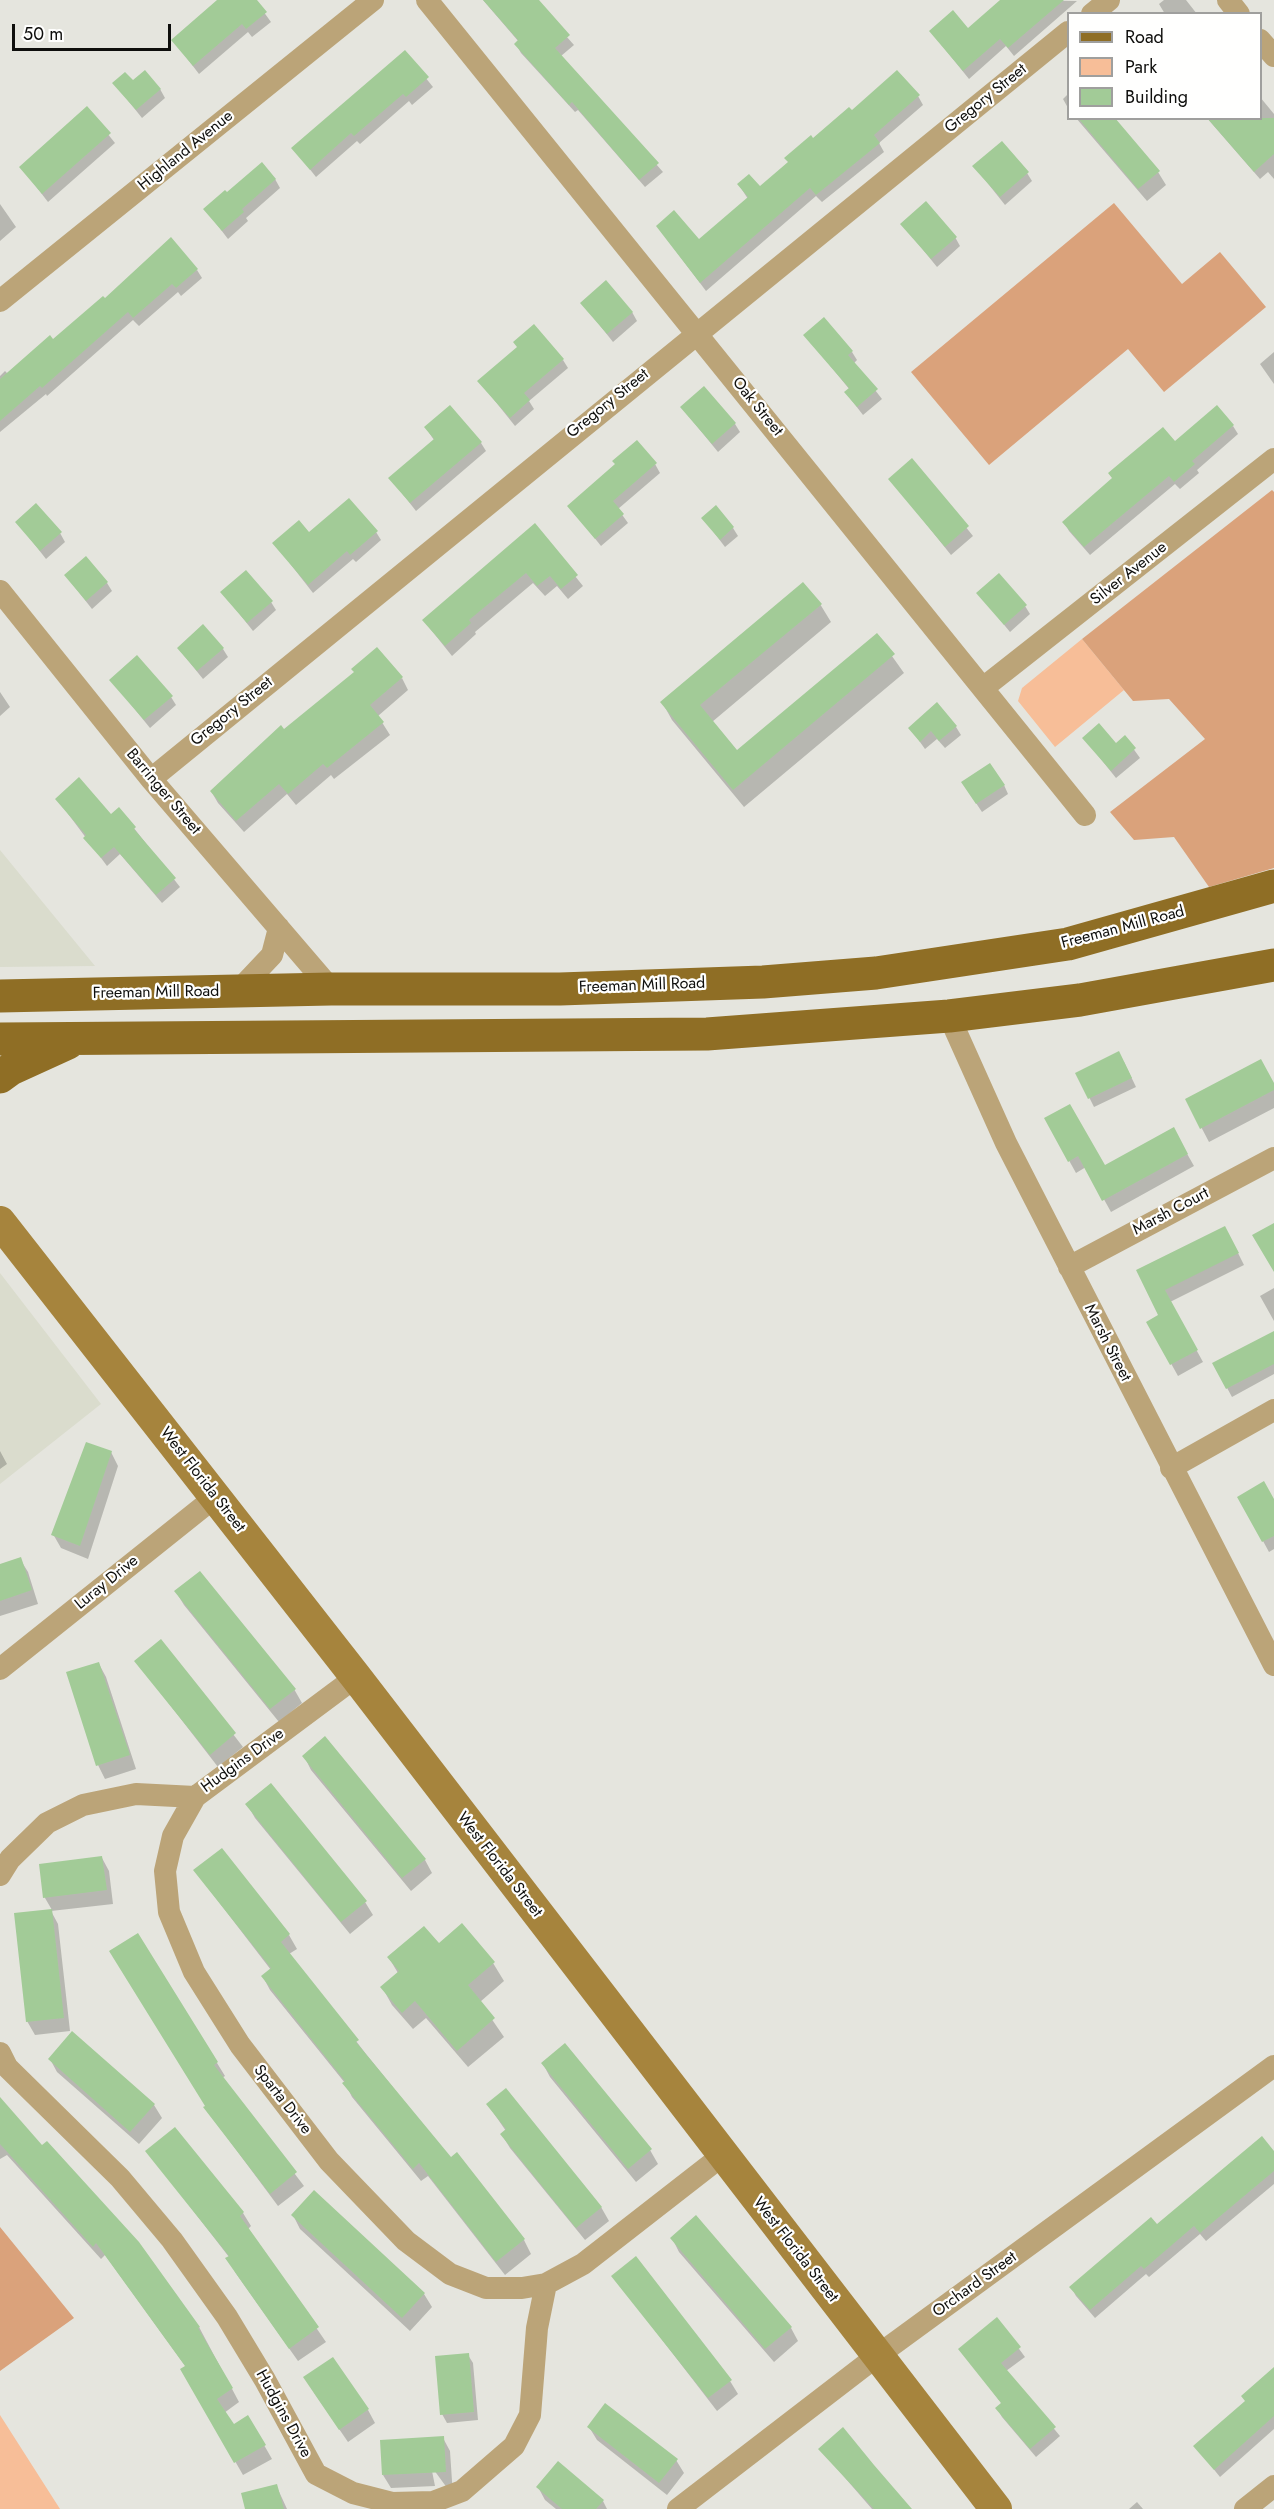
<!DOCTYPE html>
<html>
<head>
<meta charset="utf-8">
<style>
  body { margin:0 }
  #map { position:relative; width:1274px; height:2509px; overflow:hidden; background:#e5e5de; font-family:Jost,sans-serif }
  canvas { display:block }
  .legend { position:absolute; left:1067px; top:12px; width:195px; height:108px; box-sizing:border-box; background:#fffffe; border:2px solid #9f9f9d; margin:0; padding:8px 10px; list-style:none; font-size:18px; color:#0e0e0c }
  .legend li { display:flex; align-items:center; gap:12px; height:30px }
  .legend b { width:30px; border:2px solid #9f9f9d }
  .scale { position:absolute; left:12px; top:24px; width:159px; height:27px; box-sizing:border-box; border:3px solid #0e0e0c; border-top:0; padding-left:8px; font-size:18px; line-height:21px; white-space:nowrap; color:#0e0e0c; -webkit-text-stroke:4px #fffffe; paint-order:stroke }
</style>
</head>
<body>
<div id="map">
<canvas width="1274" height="2509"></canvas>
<ul class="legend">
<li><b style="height:8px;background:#8f6e25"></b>Road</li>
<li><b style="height:16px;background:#f7be98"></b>Park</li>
<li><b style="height:16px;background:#a2cb97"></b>Building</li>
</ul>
<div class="scale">50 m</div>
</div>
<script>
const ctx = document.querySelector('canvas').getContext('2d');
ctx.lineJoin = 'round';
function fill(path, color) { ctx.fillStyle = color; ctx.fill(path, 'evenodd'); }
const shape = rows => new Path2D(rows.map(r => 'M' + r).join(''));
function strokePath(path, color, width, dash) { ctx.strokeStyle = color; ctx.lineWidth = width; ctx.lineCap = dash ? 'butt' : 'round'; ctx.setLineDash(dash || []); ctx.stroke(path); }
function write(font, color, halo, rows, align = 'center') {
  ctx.font = font + ' Jost,sans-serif'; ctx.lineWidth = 4.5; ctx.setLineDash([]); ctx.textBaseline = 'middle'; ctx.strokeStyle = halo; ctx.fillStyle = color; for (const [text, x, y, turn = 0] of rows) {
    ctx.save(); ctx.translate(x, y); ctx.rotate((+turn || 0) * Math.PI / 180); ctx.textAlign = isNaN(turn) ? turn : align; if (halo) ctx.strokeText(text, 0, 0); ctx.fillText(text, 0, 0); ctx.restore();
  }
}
fill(shape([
  [0,850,95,966,0,967],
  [0,1273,101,1404,0,1484]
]), '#dadccd');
fill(shape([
  [1082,639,1124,690,1055,747,1018,701,1022,688],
  [0,2415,60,2509,0,2509]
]), '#f7be98');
fill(shape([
  [1114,203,1182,284,1220,252,1266,307,1164,392,1128,349,989,465,911,372],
  [1272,490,1274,492,1274,868,1209,887,1174,837,1134,840,1110,812,1205,739,1169,699,1133,701,1082,639],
  [0,2227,74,2318,0,2371]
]), '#daa27b');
fill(shape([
  [219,0,255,0,271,22,252,37,248,32,199,74,173,40],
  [483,0,534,0,574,45,561,56,663,172,645,187,578,110,575,112,521,53,516,44,519,42],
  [1002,0,1077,1,1014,56,1006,46,969,79,931,32,968,30],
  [1164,0,1186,0,1197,14,1165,14,1159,4],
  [405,52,433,87,412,105,409,101,360,144,357,141,316,177,293,148],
  [132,82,160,89,165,98,142,118,114,83],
  [1068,94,1068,108,1063,99],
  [918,96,923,105,879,143,884,152,822,202,816,196,706,291,657,226,699,241,748,199,739,185,760,188,813,140,851,112],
  [1260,97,1274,114,1274,179,1268,172,1260,179,1207,118,1260,118],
  [87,108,115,143,48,202,21,167],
  [1076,118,1113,118,1158,172,1166,185,1147,201],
  [974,166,1027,173,1032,181,1005,205],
  [275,179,280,188,246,218,248,221,228,239,205,209,227,195],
  [0,204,16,227,0,241],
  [902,224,955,237,960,246,937,267],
  [197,270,202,278,181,296,178,292,139,326,133,320,47,396,46,394,0,432,0,376,5,371,8,374,105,300],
  [582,303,632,312,637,321,613,342],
  [805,335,852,352,857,360,854,363,882,399,863,415,846,393,850,390],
  [1274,352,1274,384,1260,364],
  [563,360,568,368,529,401,534,409,515,426,479,381],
  [682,408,735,424,740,432,718,452],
  [1233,426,1238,434,1197,470,1199,473,1180,489,1175,484,1090,555,1069,531,1064,522,1175,443],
  [426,428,481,443,486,451,416,511,390,478,434,440],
  [912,460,973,536,951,555,890,479],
  [655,464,660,473,618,509,628,523,601,546,569,506,616,465],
  [703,518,733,528,738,536,725,547],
  [17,522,60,533,65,542,46,559],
  [534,525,583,586,568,599,557,586,545,596,533,583,475,632,476,634,452,656,424,621],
  [376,532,381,540,356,562,353,559,313,593,274,543,309,534],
  [66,576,107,583,112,591,92,609],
  [222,592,271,602,276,610,253,631],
  [978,593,1025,606,1030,614,1010,632],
  [820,604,831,622,712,722,737,752,877,635,904,673,744,807,672,720,662,702],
  [178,648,223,649,228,657,203,679],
  [402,678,408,690,378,716,390,735,334,779,331,775,296,805,287,794,244,832,218,803,211,791,284,731],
  [111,680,171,697,176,705,150,728],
  [0,692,10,707,0,716],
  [956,727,961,735,945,748,937,739,925,749,910,728],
  [1125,737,1140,758,1116,778,1084,738,1116,745],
  [1004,785,1008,794,982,812,968,791],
  [57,799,111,816,119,809,180,887,162,903,120,854,107,866],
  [1124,1062,1136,1087,1094,1107,1077,1073],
  [1274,1085,1274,1108,1209,1142,1187,1100],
  [1046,1119,1104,1167,1173,1129,1194,1166,1111,1212,1086,1167,1076,1173],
  [1231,1239,1244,1265,1170,1302,1203,1362,1178,1376,1148,1322,1160,1316,1138,1271],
  [1274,1288,1274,1321,1260,1296],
  [1274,1332,1274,1374,1232,1397,1214,1364],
  [0,1451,7,1464,0,1469],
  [111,1452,118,1466,88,1559,61,1548,53,1534],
  [1239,1497,1274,1502,1274,1549,1269,1552],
  [20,1559,28,1572,38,1604,0,1616,0,1565],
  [176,1592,294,1689,302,1703,279,1722,184,1605],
  [161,1641,243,1747,218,1767,136,1661],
  [99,1664,106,1677,136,1769,105,1779,98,1765],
  [304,1756,425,1860,432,1873,411,1891,311,1770],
  [247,1804,365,1902,373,1915,350,1934,255,1818],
  [222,1850,289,1935,297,1949,289,1954,366,2054,451,2159,456,2154,524,2240,531,2254,505,2275,428,2176,421,2181,352,2097,345,2083,270,1990,263,1977,271,1970,195,1871],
  [102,1858,109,1871,113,1904,51,1911,58,1924,70,2031,35,2035,27,2021,16,1914,52,1910,45,1898,40,1866],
  [137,1935,217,2063,225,2076,222,2078,304,2186,278,2206,205,2108,207,2106],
  [438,1945,493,1963,504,1981,480,2002,504,2037,468,2067,426,2018,413,2029,392,2005,382,1987,398,1973,389,1958],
  [50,2059,154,2105,162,2118,139,2144,57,2072],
  [543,2064,650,2150,658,2164,636,2182,550,2077],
  [0,2099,199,2327,239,2402,224,2413,234,2426,248,2417,272,2459,243,2475,182,2369,186,2367,105,2255,101,2259,7,2155,0,2159],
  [488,2105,601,2207,609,2221,585,2240,510,2148,502,2135,506,2131],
  [175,2129,243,2213,251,2226,248,2229,326,2342,298,2361,235,2272,229,2257,147,2151],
  [1274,2153,1274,2184,1206,2241,1200,2234,1149,2277,1146,2274,1095,2318,1076,2296,1071,2287,1157,2226],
  [293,2215,424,2294,432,2307,410,2331,300,2229],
  [672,2238,791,2328,798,2341,774,2362,679,2252],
  [613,2276,730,2381,738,2394,717,2411],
  [997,2319,1025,2357,1006,2371,1060,2436,1036,2457,1002,2417,997,2408,1002,2404,960,2349],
  [468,2355,473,2363,478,2420,447,2423,442,2414],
  [1274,2372,1274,2429,1220,2477,1195,2446,1246,2402],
  [313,2391,368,2410,375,2423,348,2442],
  [589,2427,676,2460,684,2473,667,2495,597,2440],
  [443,2438,450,2451,453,2496,431,2466,435,2486,391,2488,383,2475],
  [820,2449,910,2509,872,2509],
  [276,2485,287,2509,247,2509],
  [538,2487,603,2501,607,2509,556,2509,545,2500],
  [1137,2502,1143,2509,1129,2509]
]), '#0003');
fill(shape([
  [217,0,257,0,267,12,246,29,242,24,193,66,171,40],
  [483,0,539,0,570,35,555,48,659,163,639,180,572,102,569,105,514,44,518,40],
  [1000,0,1064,0,1008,48,1000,39,963,71,929,31,953,10,968,28],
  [405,50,429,77,406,97,403,94,354,136,351,133,310,170,291,148],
  [145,70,161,89,136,110,112,83,125,72,133,80],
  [897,70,920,95,874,135,880,143,816,195,810,188,700,283,656,226,674,210,699,239,748,197,737,184,749,174,760,186,788,162,784,158,811,135,813,138,849,107,852,110],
  [87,106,111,133,42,194,19,167],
  [1078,118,1115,118,1160,171,1138,189],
  [1207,118,1274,118,1274,154,1254,172],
  [1002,141,1029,172,1000,197,972,166],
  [262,162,276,179,242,209,244,212,222,231,203,209,225,190,227,192],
  [926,201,957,237,931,259,900,224],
  [171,237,198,269,176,288,172,284,133,318,128,312,42,388,40,386,0,421,0,379,50,335,53,339,103,296,105,298],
  [606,280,633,312,607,334,580,303],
  [824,317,853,351,848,355,878,389,857,407,844,392,849,388,803,335],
  [534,324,564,359,524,393,530,400,510,418,477,381,517,347,513,342],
  [704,386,736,423,712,444,680,407],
  [450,405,482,442,410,503,388,478,434,439,424,427],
  [1217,405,1234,425,1192,461,1195,464,1174,482,1169,476,1084,547,1062,522,1112,478,1108,473,1163,427,1175,441],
  [637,440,657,463,613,501,624,514,595,539,567,506,615,464,612,461],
  [912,458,969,526,945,547,888,479],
  [349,498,378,531,350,555,347,551,308,585,272,543,299,520,309,532],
  [36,503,62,532,40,551,15,522],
  [716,505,734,527,720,540,701,518],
  [535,523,578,575,561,589,550,576,537,586,526,573,469,620,471,623,445,646,422,620],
  [86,556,108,582,86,601,64,575],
  [246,570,273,601,247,623,220,592],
  [999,573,1027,605,1004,625,976,593],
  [803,582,822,604,700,705,737,750,877,633,895,654,733,790,660,702],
  [203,624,224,648,197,671,177,648],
  [377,647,403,677,370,705,384,722,327,768,323,764,288,794,279,784,236,821,210,791,281,725,284,729,354,672,351,669],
  [137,655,173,696,144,720,109,680],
  [937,702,957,726,939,741,931,731,920,742,908,728],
  [1099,723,1116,743,1125,735,1136,748,1111,771,1082,738],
  [990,763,1005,785,976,804,961,782],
  [79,777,111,814,119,807,136,827,134,829,176,878,156,895,114,847,101,858,83,838,86,835,55,799],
  [1119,1051,1132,1078,1088,1099,1075,1073],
  [1261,1059,1274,1083,1274,1090,1200,1129,1185,1099],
  [1070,1104,1105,1165,1174,1127,1188,1154,1102,1201,1078,1156,1068,1162,1044,1118],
  [1274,1223,1274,1272,1252,1235],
  [1225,1226,1239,1253,1165,1290,1198,1350,1170,1365,1146,1322,1158,1315,1136,1270],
  [1274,1331,1274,1364,1226,1389,1212,1363],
  [86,1442,112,1451,80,1546,51,1535],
  [1264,1481,1274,1499,1274,1536,1262,1542,1237,1497],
  [21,1557,32,1590,0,1601,0,1564],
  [200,1571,296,1689,270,1709,174,1591],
  [161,1639,236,1733,210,1755,134,1661],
  [99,1662,130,1755,96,1766,66,1672],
  [325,1736,426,1859,402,1878,302,1756],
  [271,1783,367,1901,341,1922,245,1804],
  [222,1848,290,1934,281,1942,359,2040,356,2042,451,2157,457,2152,525,2239,496,2262,419,2163,413,2169,342,2083,345,2081,261,1976,271,1968,193,1870],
  [102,1856,107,1890,43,1898,39,1864],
  [52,1909,64,2018,26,2022,14,1913],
  [462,1923,495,1962,468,1985,495,2018,457,2051,415,2001,402,2013,380,1987,399,1971,387,1957,424,1926,439,1943],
  [138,1933,218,2062,214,2065,297,2172,270,2194,203,2107,205,2106,109,1951],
  [72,2031,155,2104,130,2132,48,2059],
  [565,2043,652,2149,628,2169,541,2063],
  [506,2088,602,2207,576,2228,500,2134,506,2129,486,2104],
  [0,2097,42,2145,47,2141,139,2242,200,2327,198,2328,233,2388,217,2399,234,2424,248,2415,266,2445,234,2463,180,2369,185,2366,96,2243,93,2247,0,2144],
  [175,2127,244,2212,240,2216,319,2327,289,2349,225,2258,229,2256,145,2151],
  [1262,2136,1274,2151,1274,2171,1200,2233,1194,2226,1144,2269,1141,2266,1090,2310,1069,2287,1151,2217,1157,2224],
  [314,2190,425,2293,402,2318,291,2215],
  [696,2215,792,2327,765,2349,670,2238],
  [636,2256,732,2380,708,2398,611,2276],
  [997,2317,1021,2347,1001,2363,1056,2427,1030,2449,995,2408,1001,2403,958,2349],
  [469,2353,474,2412,440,2415,435,2356],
  [333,2357,369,2409,339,2430,303,2377],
  [1274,2367,1274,2416,1214,2470,1193,2446,1245,2401,1241,2396],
  [605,2403,678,2459,659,2483,587,2427],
  [843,2427,874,2465,912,2509,874,2509,818,2449],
  [444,2436,446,2472,382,2475,380,2440],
  [558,2461,604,2500,596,2509,562,2509,536,2487],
  [277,2484,284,2509,245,2509,241,2493]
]), '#a2cb97');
strokePath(shape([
  [427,0,1085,815],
  [1228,0,1239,14],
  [1092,14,1109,0],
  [1260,40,1274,56],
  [0,301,373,0],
  [0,591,151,779,331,989],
  [983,688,1274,459],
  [151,779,1068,32],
  [238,991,272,955,279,928],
  [949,1016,1006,1143,1274,1665],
  [1069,1267,1274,1158],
  [1171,1468,1274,1410],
  [0,1669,214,1498],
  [195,1797,173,1836,165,1871,169,1912,194,1972,240,2045,329,2161,406,2241,450,2274,486,2288,522,2288,546,2284],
  [0,1875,10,1859,47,1823,83,1805,136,1794,195,1797,356,1677],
  [0,2053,7,2067,120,2178,172,2240,227,2317,265,2380,316,2474,353,2493,392,2503,433,2502,462,2491,514,2446,530,2415,537,2328,546,2284,583,2264,723,2155],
  [678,2509,877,2356,1274,2066],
  [1245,2509,1274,2486]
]), '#bba478', 22);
strokePath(shape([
  [0,1222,356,1677,996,2509]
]), '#a6843d', 32);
strokePath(shape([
  [0,996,331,989,560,989,763,982,876,973,1068,944,1274,886],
  [0,1039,707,1034,949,1016,1080,1000,1274,965],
  [0,1077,11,1069,68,1043]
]), '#8f6e25', 33);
write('16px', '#0e0e0c', '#fffffe', [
  ["Gregory Street",986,99,-39],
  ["Highland Avenue",186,151,-39],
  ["Gregory Street",608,404,-39],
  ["Oak Street",757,407,51],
  ["Silver Avenue",1129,574,-38],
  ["Gregory Street",232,712,-39],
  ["Barringer Street",163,792,50],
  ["Freeman Mill Road",1123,928,-15],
  ["Freeman Mill Road",642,986,-2],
  ["Freeman Mill Road",156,993,-1],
  ["Marsh Court",1171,1212,-28],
  ["Marsh Street",1107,1343,63],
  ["West Florida Street",202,1480,52],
  ["Luray Drive",107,1583,-39],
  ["Hudgins Drive",243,1761,-36],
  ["West Florida Street",499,1865,52],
  ["Sparta Drive",282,2100,52],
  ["West Florida Street",795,2250,52],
  ["Orchard Street",975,2285,-36],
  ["Hudgins Drive",283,2414,61]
]);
</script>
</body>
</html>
